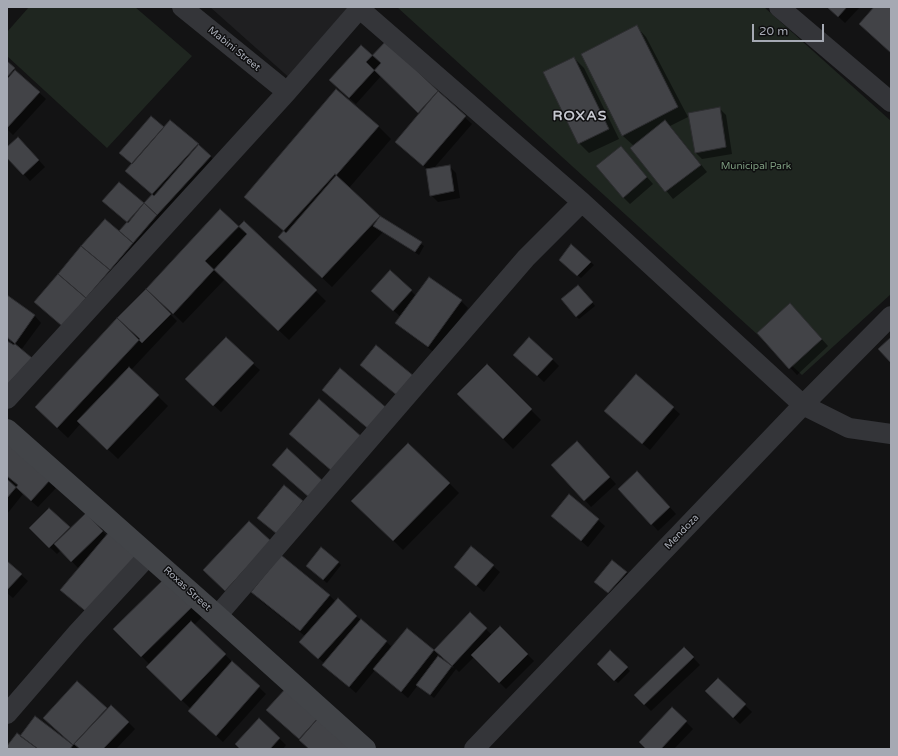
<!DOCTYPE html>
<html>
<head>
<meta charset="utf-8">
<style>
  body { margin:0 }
  #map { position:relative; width:898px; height:756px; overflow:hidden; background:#131314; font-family:"Varela Round",sans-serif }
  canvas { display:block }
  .frame { position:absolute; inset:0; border:8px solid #a5a9b3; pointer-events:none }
  .scale { position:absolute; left:752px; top:24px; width:72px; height:18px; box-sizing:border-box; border:2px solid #a5a9b3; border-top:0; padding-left:5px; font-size:12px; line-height:14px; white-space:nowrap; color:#a5a9b3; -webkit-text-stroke:3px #0e0e0f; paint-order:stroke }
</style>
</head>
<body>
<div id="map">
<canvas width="898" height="756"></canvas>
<div class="frame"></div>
<div class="scale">20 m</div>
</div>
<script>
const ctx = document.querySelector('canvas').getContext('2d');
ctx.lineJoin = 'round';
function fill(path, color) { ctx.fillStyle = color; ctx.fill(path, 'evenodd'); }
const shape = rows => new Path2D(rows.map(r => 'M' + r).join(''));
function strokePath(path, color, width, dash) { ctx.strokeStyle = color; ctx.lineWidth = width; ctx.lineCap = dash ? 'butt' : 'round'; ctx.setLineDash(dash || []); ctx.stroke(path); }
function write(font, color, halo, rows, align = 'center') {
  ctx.font = font + ' "Varela Round",sans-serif'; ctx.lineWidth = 3; ctx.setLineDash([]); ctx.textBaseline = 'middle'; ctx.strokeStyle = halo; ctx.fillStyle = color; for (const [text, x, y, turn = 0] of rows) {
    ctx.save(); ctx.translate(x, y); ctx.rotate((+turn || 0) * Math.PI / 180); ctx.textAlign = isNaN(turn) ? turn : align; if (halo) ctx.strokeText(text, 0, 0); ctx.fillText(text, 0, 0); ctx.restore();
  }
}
fill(shape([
  [210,7,358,7,293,81]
]), '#1f1f21');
fill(shape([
  [29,7,135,7,192,56,107,148,7,56,7,32],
  [397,7,764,7,891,121,891,294,802,375]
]), '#1f2620');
fill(shape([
  [828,7,860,7,845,23],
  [636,26,646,37,688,117,670,126,707,172,673,199,631,148,634,146,623,136,582,55],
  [386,42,437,92,472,124,433,169,449,166,456,173,460,198,438,202,431,195,427,169,403,148,420,114,381,76,356,104,337,87,372,57],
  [574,58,584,68,619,139,589,153,579,143],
  [7,63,46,99,13,135,7,129],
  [719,108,726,115,732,154,702,159,695,152],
  [378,126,391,139,349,188,379,216,424,246,419,255,383,232,332,287,289,247,284,232,245,197],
  [164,128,210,156,217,163,69,332,35,302,119,233,153,195,127,171,132,165,120,153],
  [25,145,45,167,30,181,7,156,7,148],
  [627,154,653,184,630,204,623,197],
  [244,222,326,301,289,340,225,279,183,323,151,292,149,293,177,321,131,370,168,406,118,459,81,423,68,438,46,417,118,319,147,289,239,228],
  [571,245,594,265,581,278,560,260],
  [581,289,595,306,579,319,576,316],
  [411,291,416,296,461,301,468,308,435,353,404,330,397,323,401,317,379,298],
  [7,296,35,316,41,323,21,350,16,393],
  [790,304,828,346,797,375,758,333],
  [552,359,559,366,544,382,521,361],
  [253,364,260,370,221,412,193,386],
  [487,366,541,420,513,449,459,394],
  [636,375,680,414,650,450,612,418],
  [319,400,344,481,290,434],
  [7,442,56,488,38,507,23,494,7,514],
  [584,449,616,484,591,507,585,500],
  [644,479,676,514,658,531,652,524],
  [449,483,459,493,403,550,353,501],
  [49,509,70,529,86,514,107,536,99,624,61,590,79,569,61,550,57,554,30,528],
  [552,516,598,520,605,526,588,547],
  [7,562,28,581,13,598,7,593],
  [338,562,341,565,327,583,310,569],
  [493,566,500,572,484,592,455,567],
  [626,572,629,575,612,595,599,585],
  [165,579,202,617,194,625,266,694,223,742,196,717,191,709,158,677,150,665,115,629],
  [252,592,329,595,336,602,361,620,392,647,407,629,434,651,470,614,492,635,500,627,534,661,506,689,474,657,459,672,456,669,434,698,418,685,408,698,375,670,356,693,331,671,325,664,307,648,305,636,262,602],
  [442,656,454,667,453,668,440,658],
  [684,648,700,665,651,711,635,695],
  [610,651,630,671,618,683,598,664],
  [718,679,752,712,740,724,706,691],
  [77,682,108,710,128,722,135,729,116,749,7,749,7,747,21,737,69,743],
  [287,688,356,749,311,749,274,717],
  [672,708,693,729,674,749,647,749],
  [259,719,286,745,283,749,241,749]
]), '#0007');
const building = shape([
  [827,7,847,7,838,17,827,7],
  [874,7,891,7,891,53,859,24,874,7],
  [637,25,678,107,622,136,581,54,637,25],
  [386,41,438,91,418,113,366,62,386,41],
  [361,45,381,63,349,98,329,80,361,45],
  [574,57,609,129,578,144,543,72,574,57],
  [7,61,15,68,7,77,7,61],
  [15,70,40,92,7,128,7,79,15,70],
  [336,89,379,126,286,233,244,197,336,89],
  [438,91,466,116,423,166,395,142,438,91],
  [720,107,726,147,695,153,688,113,720,107],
  [151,116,164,127,132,164,119,153,151,116],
  [170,120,199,144,154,196,125,171,170,120],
  [665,120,701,165,665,192,630,148,665,120],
  [18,137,39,160,23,175,7,158,7,147,18,137],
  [198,144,211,156,157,215,144,203,198,144],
  [621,146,647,177,623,198,596,166,621,146],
  [450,165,454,191,430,196,426,169,450,165],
  [335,174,380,216,322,278,278,237,335,174],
  [119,182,144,203,128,223,102,201,119,182],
  [144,203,157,215,133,243,119,231,144,203],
  [220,209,247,234,173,314,146,289,220,209],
  [380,216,422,242,415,252,373,226,380,216],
  [105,219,133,243,110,270,81,246,105,219],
  [244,221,317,290,278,331,205,261,244,221],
  [571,244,591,262,577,276,559,260,571,244],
  [81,246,110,270,86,298,58,274,81,246],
  [390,270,412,290,393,311,371,291,390,270],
  [58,274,86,298,62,326,34,302,58,274],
  [429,277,462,300,428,347,395,323,429,277],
  [578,285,593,302,576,317,561,299,578,285],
  [146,289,171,314,142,343,117,318,146,289],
  [7,295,35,315,14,345,7,341,7,295],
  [790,303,822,339,789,369,757,333,790,303],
  [117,318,140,339,57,428,35,407,117,318],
  [226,337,254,363,213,406,185,379,226,337],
  [529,337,553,359,537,376,513,355,529,337],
  [891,337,891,363,878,349,891,337],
  [8,338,32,358,7,385,7,339,8,338],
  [376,345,415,377,399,397,360,365,376,345],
  [487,364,532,409,503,439,457,394,487,364],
  [129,367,159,395,107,450,77,421,129,367],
  [340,368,389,410,371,431,322,390,340,368],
  [636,374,674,407,642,444,604,411,636,374],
  [319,399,363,438,333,472,289,434,319,399],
  [7,440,50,480,31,501,7,479,7,440],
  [577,441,610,477,584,501,551,465,577,441],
  [408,443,450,483,393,541,351,501,408,443],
  [287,448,325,483,311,499,272,465,287,448],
  [637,471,670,507,651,525,618,489,637,471],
  [7,476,18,485,7,498,7,476],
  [284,485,303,501,277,534,257,518,284,485],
  [569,494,599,519,581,541,551,516,569,494],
  [49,508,70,527,49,548,29,528,49,508],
  [86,513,103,531,71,562,54,544,86,513],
  [249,521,271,541,225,591,203,570,249,521],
  [109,532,138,556,89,614,60,590,109,532],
  [471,546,494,565,476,586,454,567,471,546],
  [321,547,339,562,323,580,306,566,321,547],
  [281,555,330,595,300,631,251,592,281,555],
  [612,560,627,572,608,593,594,582,612,560],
  [7,561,22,574,7,590,7,561],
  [165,578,193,606,141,657,113,629,165,578],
  [338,598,357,616,318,659,299,642,338,598],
  [470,612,487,628,452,666,434,650,470,612],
  [361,619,387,641,349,687,322,665,361,619],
  [191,621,226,654,181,701,146,667,191,621],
  [500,626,528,654,499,683,471,655,500,626],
  [407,628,434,650,401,692,373,669,407,628],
  [684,647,694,657,644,705,634,695,684,647],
  [610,650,628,667,614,681,597,664,610,650],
  [438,656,452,666,430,695,416,685,438,656],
  [232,661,260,686,216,736,188,711,232,661],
  [718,678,746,704,733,718,705,691,718,678],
  [77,681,107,708,73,745,43,718,77,681],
  [287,687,320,716,299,739,266,710,287,687],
  [111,705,129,722,103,749,80,749,74,744,111,705],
  [672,707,687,721,661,749,646,749,639,742,672,707],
  [35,716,73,745,70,749,38,749,20,736,35,716],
  [320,716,357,749,309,749,299,740,320,716],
  [259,718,280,738,270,749,240,749,235,744,259,718],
  [17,733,38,749,7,749,7,746,17,733]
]);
fill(building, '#424347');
strokePath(building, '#2d2d30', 1);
strokePath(shape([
  [182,7,287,92],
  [779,7,891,102],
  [582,202,803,405,849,428,891,434],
  [7,399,287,92,361,7],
  [217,616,526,258,582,202,360,9],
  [7,714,77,633,149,555],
  [474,749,803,405,891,316]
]), '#343539', 20);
strokePath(shape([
  [7,430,217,616,365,749]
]), '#424448', 22);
write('10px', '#a5a9b3', '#0e0e0f', [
  ["Mabini Street",234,49,39],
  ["Mendoza",682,532,-46],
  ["Roxas Street",187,589,42]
]);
write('10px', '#7e9d80', '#0e0e0f', [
  ["Municipal Park",756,166]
]);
ctx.letterSpacing = '1px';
write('bold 14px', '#c6c8d0', '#0e0e0f', [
  ["ROXAS",580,116]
]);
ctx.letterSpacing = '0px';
</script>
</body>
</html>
